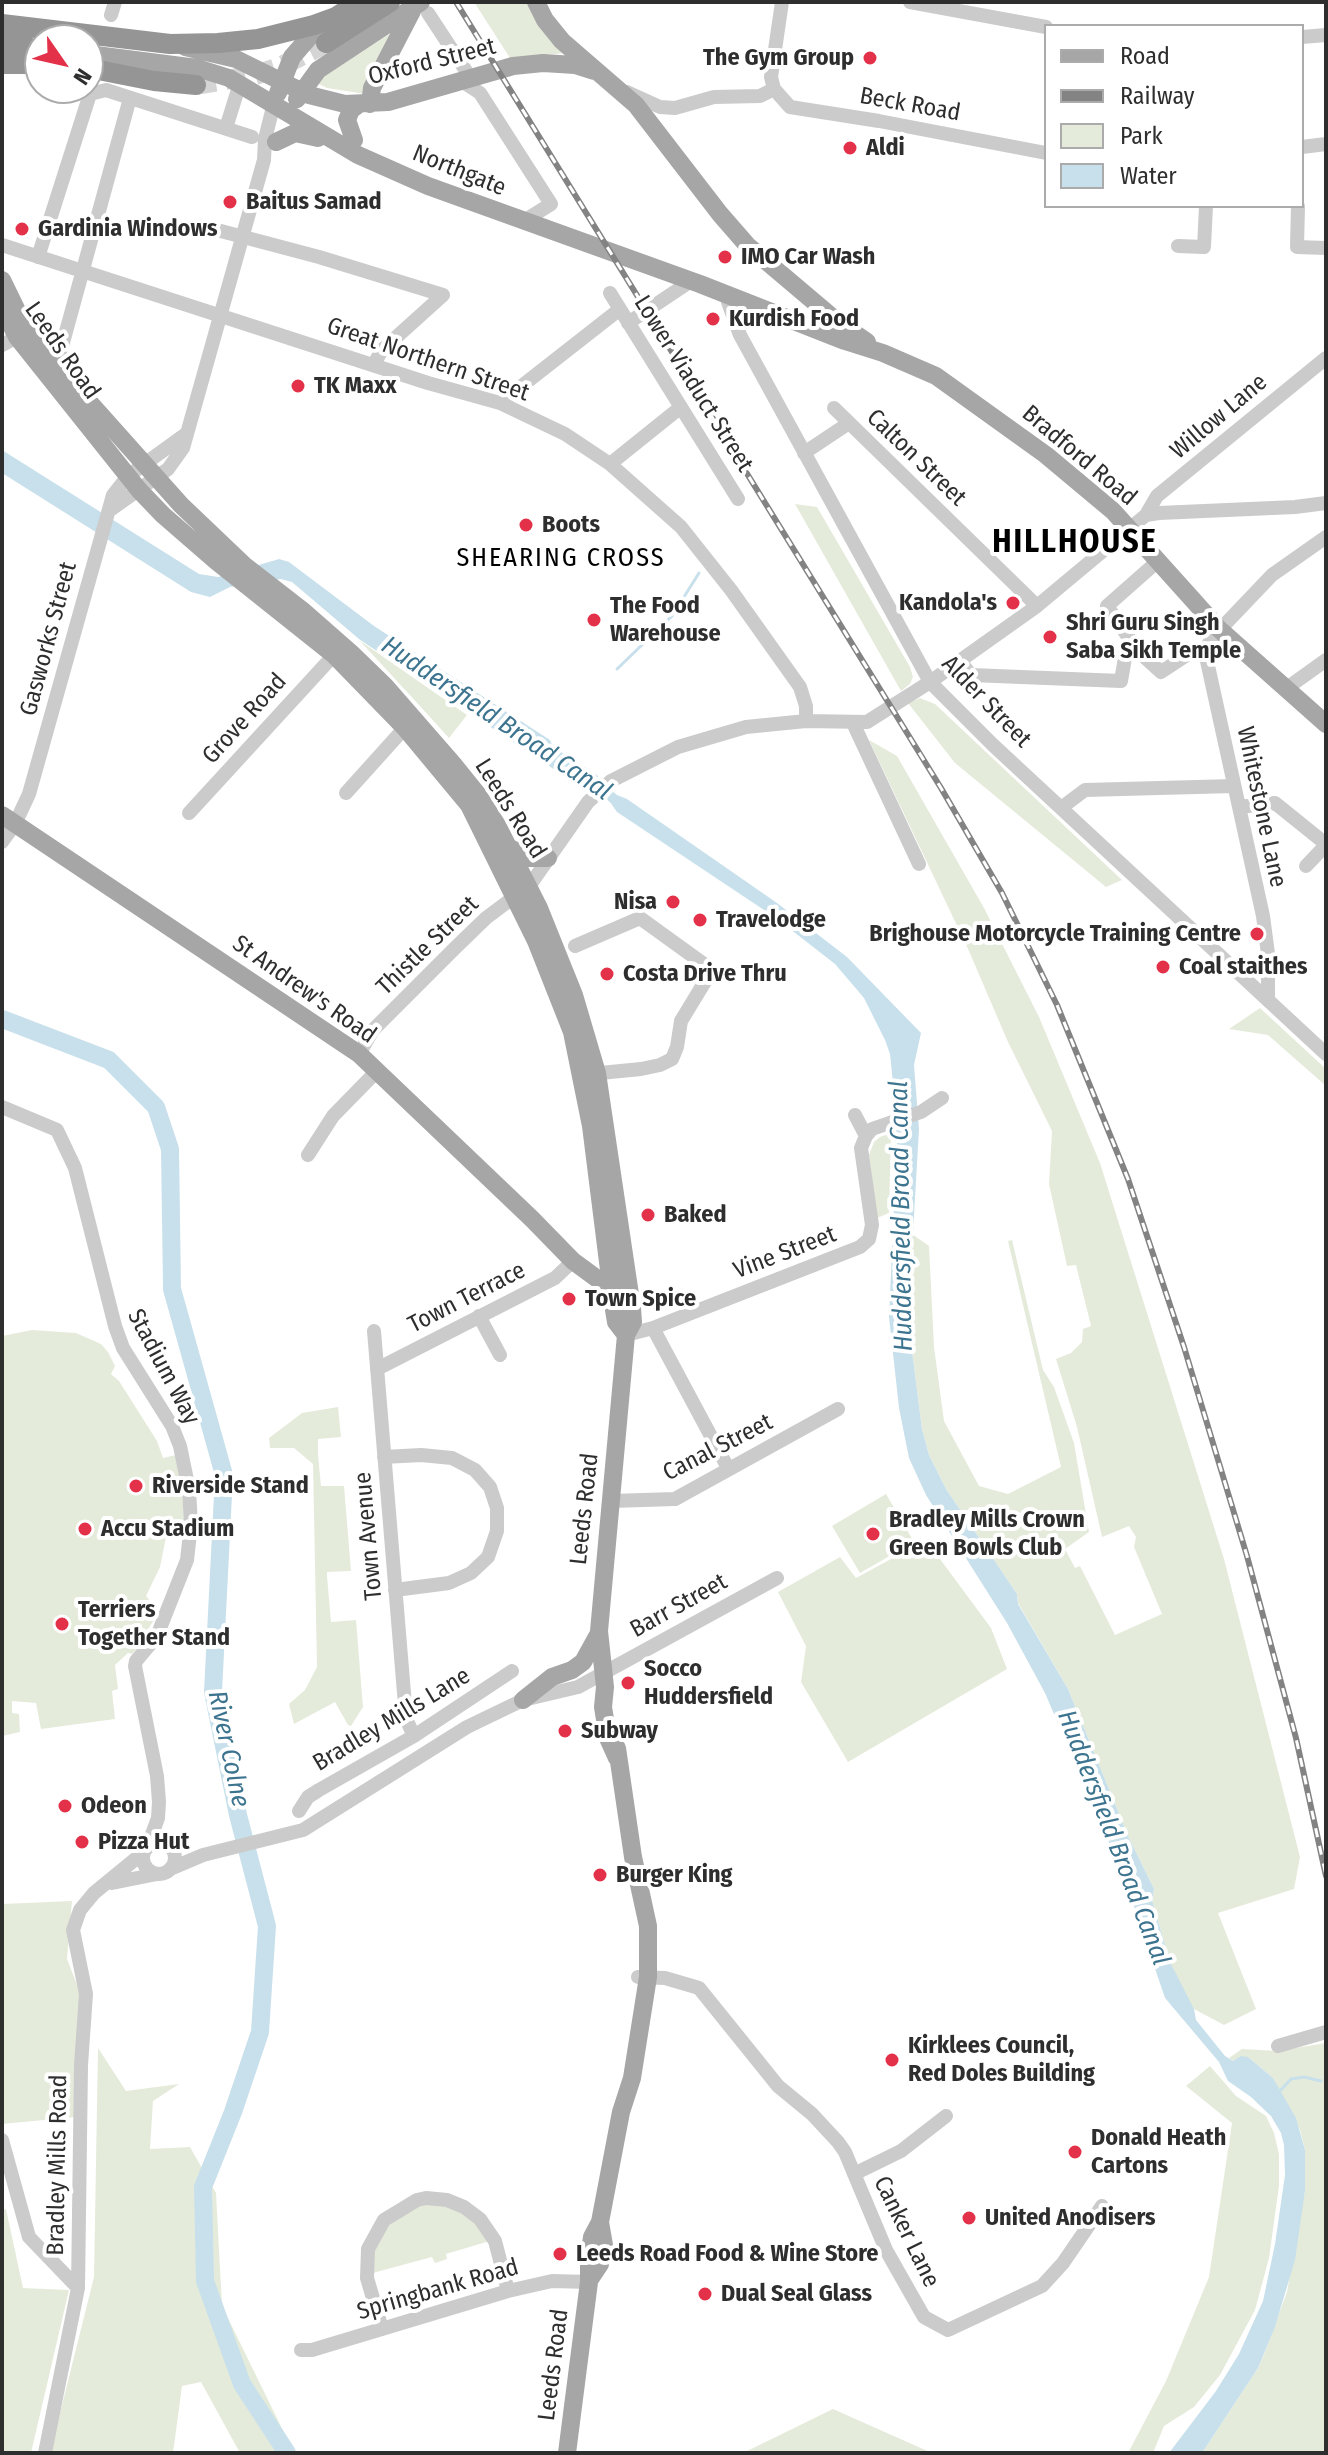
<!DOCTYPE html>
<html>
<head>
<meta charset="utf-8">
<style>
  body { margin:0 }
  #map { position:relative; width:1328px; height:2455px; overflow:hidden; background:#fff; font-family:"Fira Sans Condensed",sans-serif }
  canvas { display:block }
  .frame { position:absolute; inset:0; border:4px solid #2e2e2e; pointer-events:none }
  .legend { position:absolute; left:1044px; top:24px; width:260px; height:184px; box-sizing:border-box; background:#fff; border:2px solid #ababab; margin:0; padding:10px 14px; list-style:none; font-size:24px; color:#2e2e2e }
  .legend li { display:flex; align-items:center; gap:16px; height:40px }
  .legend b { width:40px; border:2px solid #ababab }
  .north { position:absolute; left:24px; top:24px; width:80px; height:80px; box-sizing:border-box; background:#fff; border:2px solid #ababab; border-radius:50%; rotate:124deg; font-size:22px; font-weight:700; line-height:32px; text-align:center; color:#2e2e2e }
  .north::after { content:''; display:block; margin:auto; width:28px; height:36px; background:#e3314a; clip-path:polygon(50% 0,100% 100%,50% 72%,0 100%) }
</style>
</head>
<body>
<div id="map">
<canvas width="1328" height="2455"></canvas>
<div class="frame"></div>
<ul class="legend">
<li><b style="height:10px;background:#a6a6a6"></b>Road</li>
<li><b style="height:10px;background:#838383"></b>Railway</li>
<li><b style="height:22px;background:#e5ebdb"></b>Park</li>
<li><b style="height:22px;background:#c8e0eb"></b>Water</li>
</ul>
<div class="north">N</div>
</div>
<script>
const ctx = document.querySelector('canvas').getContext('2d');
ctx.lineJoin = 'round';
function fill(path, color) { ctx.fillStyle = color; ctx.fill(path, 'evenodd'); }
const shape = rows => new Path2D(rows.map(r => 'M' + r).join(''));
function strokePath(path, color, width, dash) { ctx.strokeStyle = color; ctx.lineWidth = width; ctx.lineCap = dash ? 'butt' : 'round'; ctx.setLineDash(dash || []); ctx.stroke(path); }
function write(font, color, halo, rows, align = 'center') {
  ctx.font = font + ' "Fira Sans Condensed",sans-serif'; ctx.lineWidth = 8; ctx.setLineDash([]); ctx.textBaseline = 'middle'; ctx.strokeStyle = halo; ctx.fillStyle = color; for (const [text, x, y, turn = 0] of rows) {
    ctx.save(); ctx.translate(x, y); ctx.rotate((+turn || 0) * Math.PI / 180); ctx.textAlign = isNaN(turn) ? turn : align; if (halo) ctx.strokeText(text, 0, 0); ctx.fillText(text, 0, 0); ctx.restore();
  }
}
fill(shape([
  [474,2,527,2,566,53,510,58],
  [394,31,365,94,327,88,315,82],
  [795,504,817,507,910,667,913,677,910,684,901,691],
  [359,640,467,715,449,738,408,693],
  [920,698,935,704,1122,880,1106,887,955,763,908,703],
  [869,740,897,756,984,908,1039,1017,1100,1163,1224,1559,1300,1857,1294,1889,1218,1913,1256,2009,1224,2025,1194,2009,1180,1985,1170,1962,1152,1900,1154,1889,1129,1838,1068,1689,1018,1603,1017,1594,946,1489,929,1455,922,1429,908,1320,912,1234,929,1246,934,1347,944,1421,979,1486,1008,1494,1061,1467,1008,1241,1012,1240,1043,1370,1054,1387,1074,1443,1089,1532,1065,1549,1075,1568,1080,1566,1115,1635,1162,1614,1134,1547,1136,1537,1129,1526,1102,1537,1077,1427,1056,1359,1071,1353,1082,1342,1083,1329,1091,1326,1076,1265,1067,1266,1049,1184,1052,1131,1008,1042,969,951],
  [1260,1008,1326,1069,1326,1086,1268,1035,1229,1029],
  [891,1133,889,1213,877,1218,869,1155,874,1142,880,1137],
  [32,1330,76,1333,101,1344,108,1352,115,1366,111,1374,119,1381,157,1441,163,1458,176,1455,181,1475,184,1521,169,1522,160,1567,146,1596,159,1612,140,1642,141,1644,132,1654,128,1653,115,1665,118,1689,112,1691,115,1719,41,1729,36,1703,12,1701,12,1713,19,1714,20,1732,2,1736,2,1336],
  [338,1407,341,1437,318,1439,318,1455,321,1486,344,1486,351,1571,327,1572,327,1576,331,1622,356,1620,363,1707,351,1726,348,1725,335,1702,294,1724,289,1704,305,1690,317,1667,313,1464,294,1448,270,1448,269,1438,302,1413],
  [886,1494,914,1542,860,1573,832,1526],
  [926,1540,991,1628,1007,1669,848,1762,801,1682,806,1646,778,1592,840,1557,856,1578],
  [72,1901,67,1959,81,1995,76,2117,2,2124,2,1904],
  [1326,2043,1326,2453,1202,2453,1258,2368,1265,2352,1287,2292,1305,2191,1305,2150,1300,2130,1273,2078,1248,2057,1233,2061,1229,2058,1242,2049,1278,2051],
  [98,2048,126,2091,179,2084,153,2101,150,2149,190,2147,216,2193,222,2306,294,2453,240,2453,201,2382,182,2386,173,2453,50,2453,94,2277],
  [1210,2066,1236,2096,1266,2116,1274,2133,1279,2154,1279,2186,1269,2258,1255,2310,1220,2375,1194,2407,1164,2426,1153,2453,1128,2453,1166,2381,1209,2277,1232,2123,1186,2086],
  [427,2200,463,2209,493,2240,446,2254,447,2259,435,2263,432,2257,369,2274,378,2232],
  [6,2209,23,2288,69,2290,31,2453,2,2453,2,2210],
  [833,2409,932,2453,743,2453]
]), '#e5ebdb');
fill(shape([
  [2,450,199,574,218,577,279,559,289,562,374,626,550,740,553,747,597,775,601,782,617,795,627,799,777,903,847,957,921,1033,914,1065,919,1129,908,1320,922,1429,929,1455,946,1489,1017,1594,1018,1604,1068,1689,1129,1838,1154,1889,1152,1900,1170,1962,1194,2009,1196,2020,1225,2056,1233,2061,1241,2056,1248,2057,1273,2078,1296,2118,1305,2150,1305,2191,1295,2260,1275,2327,1258,2368,1202,2453,1169,2453,1216,2391,1239,2354,1263,2301,1275,2244,1285,2175,1284,2145,1281,2133,1271,2116,1251,2097,1228,2081,1219,2062,1165,1998,1125,1880,1045,1693,1007,1623,926,1495,909,1458,899,1408,889,1317,897,1142,892,1073,890,1054,885,1040,864,998,835,964,776,918,617,812,610,802,589,787,578,785,564,776,390,660,359,639,292,582,281,579,230,587,210,597,191,592,2,473]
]), '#c8e0eb');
strokePath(shape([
  [617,669,672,616,699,573],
  [1279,2092,1291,2079,1304,2077,1321,2081]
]), '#c8e0eb', 3);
strokePath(shape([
  [2,1019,109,1060,156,1107,170,1149,172,1289,224,1475,213,1692,238,1815,267,1926,260,2032,233,2112,203,2187,205,2281,242,2384,287,2453]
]), '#c8e0eb', 18);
strokePath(shape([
  [196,85,255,75,280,67,326,43]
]), '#d5d5d5', 20, [20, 10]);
strokePath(shape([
  [782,2,771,77,774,89,790,107,879,121,1046,153],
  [910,2,1046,27],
  [428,13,470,77],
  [111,15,115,2],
  [1302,37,1326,35],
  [460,80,480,93,551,204,524,221],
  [627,92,660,107,675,108,714,97,760,96,774,89],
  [226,128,240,83],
  [1302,147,1326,144],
  [1298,206,1297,247,1326,248],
  [202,226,319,257,443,295,382,350,374,364],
  [2,245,428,383,500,403,565,434,610,464,681,527,731,590,800,687,806,706,806,721],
  [1178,246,1204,247,1206,206],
  [38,257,90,94,106,90,252,137],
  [610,293,738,499],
  [730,296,728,302,740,335,930,682,993,745,1326,1054],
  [628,323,691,281],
  [2,345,17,337,24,329],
  [61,350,130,98],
  [500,403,620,309],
  [834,408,1037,606],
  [804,453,849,423],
  [610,464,681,407],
  [110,510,168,469,183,448,264,160,265,139,274,103],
  [1146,515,1157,496,1326,358],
  [1158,561,1107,606,1138,651,1161,672,1193,651,1205,652],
  [960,661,971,675,1121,681,1126,652],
  [1287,688,1326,660],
  [853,723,919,864],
  [346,793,410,722],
  [1239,807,1275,803,1326,844],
  [1061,808,1085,790,1234,786],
  [189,813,334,655],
  [2,842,15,824,29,794,113,495,128,476,186,434],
  [1306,866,1326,845],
  [575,946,640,918,712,970,681,1021,677,1047,672,1059,660,1065,641,1069,590,1074],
  [1268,1000,1268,954,1263,916,1205,652,1211,639,1272,575,1326,537],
  [359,1054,373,1030,455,948,486,918,530,885,588,802,611,781,678,747,746,727,806,721,867,722,930,682,1037,606,1146,515,1159,513,1295,507,1326,503],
  [2,1107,57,1130,75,1168,115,1326,123,1348,172,1426,180,1446,189,1490,191,1524,187,1560,157,1636,136,1661,135,1666,157,1776,159,1802,158,1818,147,1848],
  [855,1115,866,1136],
  [308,1155,333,1116,377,1071],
  [479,1316,500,1355],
  [653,1328,728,1468],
  [374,1331,405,1705,407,1721,414,1736],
  [626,1335,653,1328,860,1247,869,1239,872,1225,861,1148,866,1136,872,1129,921,1112,942,1098],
  [377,1369,555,1278,573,1261],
  [384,1457,421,1455,452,1458,475,1470,490,1487,497,1508,497,1531,488,1557,471,1573,449,1583,395,1590],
  [611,1501,675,1499,838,1409],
  [299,1811,308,1797,319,1790,414,1736,512,1671],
  '143 1858a16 16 0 1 1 32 0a16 16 0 1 1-32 0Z',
  [170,1869,203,1855,303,1830,467,1727,523,1700,578,1687,777,1578],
  [112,1883,157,1874],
  [638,1977,665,1978,699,1988,778,2086,812,2114,838,2142,845,2152,886,2250,924,2317,948,2330,1042,2286,1063,2263,1102,2206],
  [1278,2046,1326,2032],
  [2,2140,29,2237,78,2288],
  [854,2174,901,2151,946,2116],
  [382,2329,367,2278,368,2249,384,2220,417,2200,426,2198,447,2200,464,2207,480,2219,495,2241,508,2291],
  [301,2350,312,2350,508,2291,552,2281,589,2282],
  [45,2453,78,2288,81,2065,86,1994,73,1930,80,1910,94,1893,144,1852]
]), '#cbcbcb', 14);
strokePath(shape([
  [536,2,545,20,562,41,636,105,720,214,747,245,838,322,867,342],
  [185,47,236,59,309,95,345,104,388,102,513,66,543,63,575,65,594,71],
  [88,54,197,68,229,78,358,155,428,186,700,284,845,341,883,353,936,376,1046,455,1113,511,1219,629,1326,724],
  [278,93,292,57,312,34,329,22],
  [297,99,318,70,421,2],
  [370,104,372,88,412,11],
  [354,140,347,120,351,110,359,104],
  [276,142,295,133,318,138],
  [2,280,20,317,40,347,181,505,244,565,302,610,351,653,385,686,453,764,478,795,497,825,539,908,574,995,597,1073,632,1308,633,1322,626,1335,599,1631,605,1687,603,1707,608,1738,617,1758],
  [2,307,17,337,139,490,163,515,216,561,334,655,405,728,469,805,536,941,572,1032,591,1126,614,1310,616,1322,626,1335],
  [2,815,359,1054,532,1219,573,1261,607,1286,617,1286],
  [510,848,530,858,548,858],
  [523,1700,552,1677,572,1670,583,1662,599,1633],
  [590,2279,600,2264,604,2245,600,2222],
  [567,2453,589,2282,589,2257,592,2237,600,2222,621,2112,632,2078,648,1977,648,1926,633,1857,617,1748]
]), '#a6a6a6', 18);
strokePath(shape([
  [2,24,170,44,218,43,258,39,314,25,336,17,359,2],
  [326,43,390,2],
  [2,44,28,47,40,52],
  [2,64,40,64],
  [88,68,154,81,196,85]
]), '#959595', 20);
const rail = shape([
  [456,2,941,788,1002,893,1057,1005,1128,1179,1184,1347,1247,1556,1296,1738,1326,1876]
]);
strokePath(rail, '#838383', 6);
strokePath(rail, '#fff', 3, [9]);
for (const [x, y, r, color] of [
  [870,58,8,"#e3314a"],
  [850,148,8,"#e3314a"],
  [230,202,8,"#e3314a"],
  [22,229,8,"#e3314a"],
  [725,257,8,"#e3314a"],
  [713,319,8,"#e3314a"],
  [298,386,8,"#e3314a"],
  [526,525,8,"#e3314a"],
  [1013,603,8,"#e3314a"],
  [594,620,8,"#e3314a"],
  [1050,637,8,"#e3314a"],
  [673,902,8,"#e3314a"],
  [700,920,8,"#e3314a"],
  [1257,934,8,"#e3314a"],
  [1163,967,8,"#e3314a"],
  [607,974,8,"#e3314a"],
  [648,1215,8,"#e3314a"],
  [569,1299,8,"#e3314a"],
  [136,1486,8,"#e3314a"],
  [85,1529,8,"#e3314a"],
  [873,1534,8,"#e3314a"],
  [62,1624,8,"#e3314a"],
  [628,1683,8,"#e3314a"],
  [565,1731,8,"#e3314a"],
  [65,1806,8,"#e3314a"],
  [82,1842,8,"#e3314a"],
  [600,1875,8,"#e3314a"],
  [892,2060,8,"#e3314a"],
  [1075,2152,8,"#e3314a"],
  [969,2218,8,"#e3314a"],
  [560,2254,8,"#e3314a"],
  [705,2294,8,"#e3314a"]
]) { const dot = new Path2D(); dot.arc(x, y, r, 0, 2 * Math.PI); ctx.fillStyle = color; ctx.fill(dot); strokePath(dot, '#fff', 3); }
write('bold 24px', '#2e2e2e', '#fff', [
  ["The Gym Group",854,58,"right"],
  ["Aldi",866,148],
  ["Baitus Samad",246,202],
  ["Gardinia Windows",38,229],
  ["IMO Car Wash",741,257],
  ["Kurdish Food",729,319],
  ["TK Maxx",314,386],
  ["Boots",542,525],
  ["Kandola's",997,603,"right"],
  ["The Food",610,606],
  ["Warehouse",610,634],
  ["Shri Guru Singh",1066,623],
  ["Saba Sikh Temple",1066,651],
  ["Nisa",657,902,"right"],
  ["Travelodge",716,920],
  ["Brighouse Motorcycle Training Centre",1241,934,"right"],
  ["Coal staithes",1179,967],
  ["Costa Drive Thru",623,974],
  ["Baked",664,1215],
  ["Town Spice",585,1299],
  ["Riverside Stand",152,1486],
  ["Bradley Mills Crown",889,1520],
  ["Green Bowls Club",889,1548],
  ["Accu Stadium",101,1529],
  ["Terriers",78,1610],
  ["Together Stand",78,1638],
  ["Socco",644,1669],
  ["Huddersfield",644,1697],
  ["Subway",581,1731],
  ["Odeon",81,1806],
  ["Pizza Hut",98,1842],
  ["Burger King",616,1875],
  ["Kirklees Council,",908,2046],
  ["Red Doles Building",908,2074],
  ["Donald Heath",1091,2138],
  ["Cartons",1091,2166],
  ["United Anodisers",985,2218],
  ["Leeds Road Food & Wine Store",576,2254],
  ["Dual Seal Glass",721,2294]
], 'left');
write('24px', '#2e2e2e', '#fff', [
  ["Oxford Street",432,62,-14],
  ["Beck Road",910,105,10],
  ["Northgate",459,171,22],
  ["Leeds Road",62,351,55],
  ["Great Northern Street",428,360,19],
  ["Lower Viaduct Street",693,384,58],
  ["Willow Lane",1219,417,-40],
  ["Bradford Road",1079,456,40],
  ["Calton Street",916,458,44],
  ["Gasworks Street",49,639,-75],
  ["Alder Street",986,702,46],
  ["Grove Road",245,719,-48],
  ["Whitestone Lane",1261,807,78],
  ["Leeds Road",510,809,58],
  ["Thistle Street",428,946,-44],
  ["St Andrew's Road",304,990,35],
  ["Vine Street",785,1253,-21],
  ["Town Terrace",467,1298,-27],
  ["Stadium Way",163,1367,62],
  ["Canal Street",718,1448,-27],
  ["Leeds Road",585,1509,-84],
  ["Town Avenue",369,1536,-95],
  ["Barr Street",679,1606,-29],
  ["Bradley Mills Lane",392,1720,-31],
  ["Bradley Mills Road",58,2165,-89],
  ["Canker Lane",906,2232,64],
  ["Springbank Road",438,2290,-16],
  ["Leeds Road",554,2365,-83]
]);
ctx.letterSpacing = '2px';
write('26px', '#000', '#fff', [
  ["SHEARING CROSS",561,559]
]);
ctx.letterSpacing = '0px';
write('italic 26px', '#3d748f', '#fff', [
  ["Huddersfield Broad Canal",496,719,34],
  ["Huddersfield Broad Canal",902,1216,-91],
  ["River Colne",228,1749,78],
  ["Huddersfield Broad Canal",1113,1838,69]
]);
ctx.letterSpacing = '2px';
write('bold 32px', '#000', '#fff', [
  ["HILLHOUSE",1075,543]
]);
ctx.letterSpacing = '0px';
</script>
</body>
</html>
